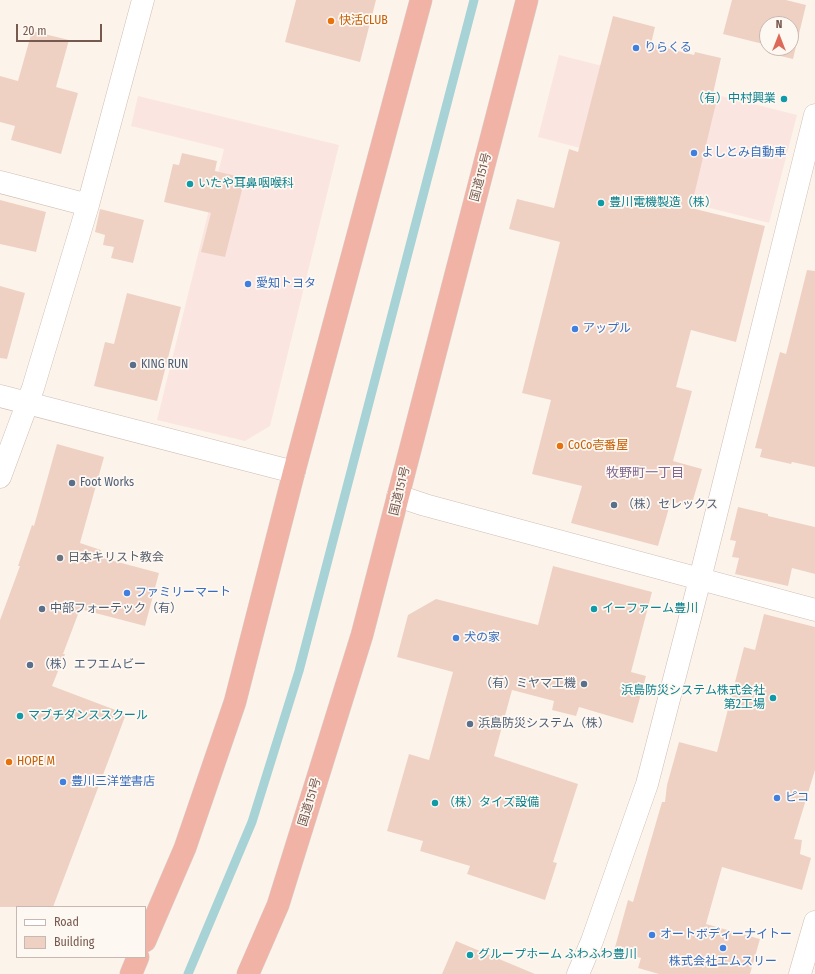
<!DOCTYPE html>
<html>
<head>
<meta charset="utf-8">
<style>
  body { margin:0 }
  #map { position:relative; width:815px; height:974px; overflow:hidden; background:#fcf4eb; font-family:"Fira Sans Condensed",sans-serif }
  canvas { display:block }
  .legend { position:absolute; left:16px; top:906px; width:130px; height:52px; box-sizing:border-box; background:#fef8f2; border:1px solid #c8b8b1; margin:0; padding:5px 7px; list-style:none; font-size:12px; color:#76594f }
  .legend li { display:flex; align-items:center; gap:8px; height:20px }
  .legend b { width:20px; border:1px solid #c8b8b1 }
  .north { position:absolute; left:759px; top:16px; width:40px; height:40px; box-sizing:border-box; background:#fef8f2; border:1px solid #c8b8b1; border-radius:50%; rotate:0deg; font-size:11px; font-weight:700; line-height:16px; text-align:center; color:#76594f }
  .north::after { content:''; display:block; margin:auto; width:14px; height:18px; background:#dd6a59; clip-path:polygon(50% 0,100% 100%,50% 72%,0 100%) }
  .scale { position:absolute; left:16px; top:24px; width:86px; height:18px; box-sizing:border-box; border:2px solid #76594f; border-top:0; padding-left:5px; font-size:12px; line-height:14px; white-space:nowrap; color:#76594f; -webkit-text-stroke:3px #fef8f2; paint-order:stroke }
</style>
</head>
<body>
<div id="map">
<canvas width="815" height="974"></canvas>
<ul class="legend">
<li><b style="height:5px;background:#fff"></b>Road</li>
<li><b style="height:11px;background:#efd1c4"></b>Building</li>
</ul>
<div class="north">N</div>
<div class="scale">20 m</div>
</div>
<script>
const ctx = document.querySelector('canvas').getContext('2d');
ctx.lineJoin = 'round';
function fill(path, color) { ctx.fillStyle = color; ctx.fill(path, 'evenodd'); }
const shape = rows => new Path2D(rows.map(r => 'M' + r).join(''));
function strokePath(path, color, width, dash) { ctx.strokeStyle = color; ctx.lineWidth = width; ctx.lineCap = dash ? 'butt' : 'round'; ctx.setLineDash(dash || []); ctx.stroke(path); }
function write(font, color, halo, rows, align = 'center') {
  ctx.font = font + ' "Fira Sans Condensed","Noto Sans JP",sans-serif'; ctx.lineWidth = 3.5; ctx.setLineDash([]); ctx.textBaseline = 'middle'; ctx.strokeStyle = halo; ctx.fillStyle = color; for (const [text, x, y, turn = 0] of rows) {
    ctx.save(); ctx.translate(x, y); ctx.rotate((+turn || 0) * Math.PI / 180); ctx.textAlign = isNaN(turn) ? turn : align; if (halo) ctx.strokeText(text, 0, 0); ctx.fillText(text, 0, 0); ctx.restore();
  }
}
fill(shape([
  [559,55,797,115,769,223,655,194,661,169,538,137],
  [138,96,339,145,270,426,245,441,157,420,224,149,131,126]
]), '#fbe5e0');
strokePath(shape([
  [188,974,252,822,299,671,474,0]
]), '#a7d3d6', 9);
fill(shape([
  [296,0,376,0,360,62,285,42],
  [732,0,786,0,806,5,793,59,768,53,769,48,791,48,791,24,767,24,767,45,723,34],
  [613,16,655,27,651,44,694,55,695,52,721,58,712,98,717,99,691,208,765,226,736,342,691,330,676,387,692,391,673,461,702,469,691,507,671,501,658,546,571,523,582,486,532,474,551,400,522,393,560,242,509,229,517,199,554,208,569,149,578,152],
  [32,31,69,40,56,87,78,93,61,154,11,140,15,126,0,122,0,76,18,81],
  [182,153,217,161,215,171,245,178,225,257,201,252,211,213,164,202,173,164,179,165],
  [0,200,46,212,36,252,0,244],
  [100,209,144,220,133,263,111,258,114,247,103,245,105,235,95,232],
  [807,270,815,271,815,467,792,462,791,464,760,457,762,449,755,448,780,352,786,354],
  [0,286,25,293,7,359,0,358],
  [127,293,181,307,157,401,94,386,105,342,114,344],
  [57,444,104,457,80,543,101,550,99,557,159,573,145,626,80,609,63,654,65,654,52,686,126,714,53,907,0,907,0,620,20,566,18,566,32,525,34,526],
  [738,507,768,514,768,516,815,527,815,574,792,568,788,586,735,574,739,558,732,557,736,541,730,540],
  [553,566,652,592,631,672,646,676,633,723,579,707,576,716,552,710,554,701,512,690,494,756,578,784,553,862,557,863,545,900,467,874,470,866,420,851,423,841,387,831,409,754,429,760,453,672,397,657,408,615,436,599,538,625],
  [764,614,815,627,815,770,794,839,802,840,800,854,811,858,802,890,722,867,706,924,760,939,750,974,659,974,638,968,641,958,614,951,628,900,633,902,662,802,665,802,667,785,679,742,717,752,744,647,755,650],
  [456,941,535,974,442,974]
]), '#efd1c4');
const street = shape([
  [0,182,88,205],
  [0,396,294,472],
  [0,477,33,388,88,205,143,0],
  [398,496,425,505,815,610],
  [578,974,592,941,647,784,700,579,815,115],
  [800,974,815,922]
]);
const highway = shape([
  [145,941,185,848,235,702,294,472,421,0],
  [131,974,138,957],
  [248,974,278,905,362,635,527,0]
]);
strokePath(street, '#d0bdb3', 23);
strokePath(highway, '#d9d1ce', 23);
strokePath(street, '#fff', 22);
strokePath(highway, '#f1b3a6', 22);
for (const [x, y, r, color] of [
  [331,21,4,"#e8710a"],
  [636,48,4,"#3f7fe0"],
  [784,99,4,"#0f9aa8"],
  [694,153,4,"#3f7fe0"],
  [190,184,4,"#0f9aa8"],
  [601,203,4,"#0f9aa8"],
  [248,284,4,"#3f7fe0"],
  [575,329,4,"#3f7fe0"],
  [133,365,4,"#5c6f8a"],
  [560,446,4,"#e8710a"],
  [72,483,4,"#5c6f8a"],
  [614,505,4,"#5c6f8a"],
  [60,558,4,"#6b7280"],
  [127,593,4,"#3f7fe0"],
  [42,609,4,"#5c6f8a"],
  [594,609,4,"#0f9aa8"],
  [456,638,4,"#3f7fe0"],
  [30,665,4,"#5c6f8a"],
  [584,684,4,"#5c6f8a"],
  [773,698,4,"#0f9aa8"],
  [20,716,4,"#0f9aa8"],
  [470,724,4,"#5c6f8a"],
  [9,762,4,"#e8710a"],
  [63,782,4,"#3f7fe0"],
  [777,798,4,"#3f7fe0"],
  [435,803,4,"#0f9aa8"],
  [652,935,4,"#3f7fe0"],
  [723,948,4,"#3f7fe0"],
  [470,955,4,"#0f9aa8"]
]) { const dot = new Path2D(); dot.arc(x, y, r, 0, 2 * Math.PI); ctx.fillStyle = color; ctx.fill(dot); strokePath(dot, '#fef8f2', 1.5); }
write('12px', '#c56008', '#fef8f2', [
  ["快活CLUB",339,21],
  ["CoCo壱番屋",568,446],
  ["HOPE M",17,762]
], 'left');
write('12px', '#366cbe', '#fef8f2', [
  ["りらくる",644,48],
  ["よしとみ自動車",702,153],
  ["愛知トヨタ",256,284],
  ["アップル",583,329],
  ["ファミリーマート",135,593],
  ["犬の家",464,638],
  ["豊川三洋堂書店",71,782],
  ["ピコ",785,798],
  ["オートボディーナイトー",660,935],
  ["株式会社エムスリー",723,962,"center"]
], 'left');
write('12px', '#0d838f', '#fef8f2', [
  ["（有）中村興業",776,99,"right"],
  ["いたや耳鼻咽喉科",198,184],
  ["豊川電機製造（株）",609,203],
  ["イーファーム豊川",602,609],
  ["浜島防災システム株式会社",765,691,"right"],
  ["第2工場",765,705,"right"],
  ["マブチダンススクール",28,716],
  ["（株）タイズ設備",443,803],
  ["グループホーム ふわふわ豊川",478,955]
], 'left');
write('12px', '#76594f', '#fef8f2', [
  ["国道151号",481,177,-75],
  ["国道151号",400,491,-76],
  ["国道151号",310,802,-73]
]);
write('12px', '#4e5e75', '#fef8f2', [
  ["KING RUN",141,365],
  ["Foot Works",80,483],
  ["（株）セレックス",622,505],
  ["中部フォーテック（有）",50,609],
  ["（株）エフエムビー",38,665],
  ["（有）ミヤマ工機",576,684,"right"],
  ["浜島防災システム（株）",478,724]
], 'left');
write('12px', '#5b616d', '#fef8f2', [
  ["日本キリスト教会",68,558]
], 'left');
write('13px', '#7f6791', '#fef8f2', [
  ["牧野町一丁目",645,473]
]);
</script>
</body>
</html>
